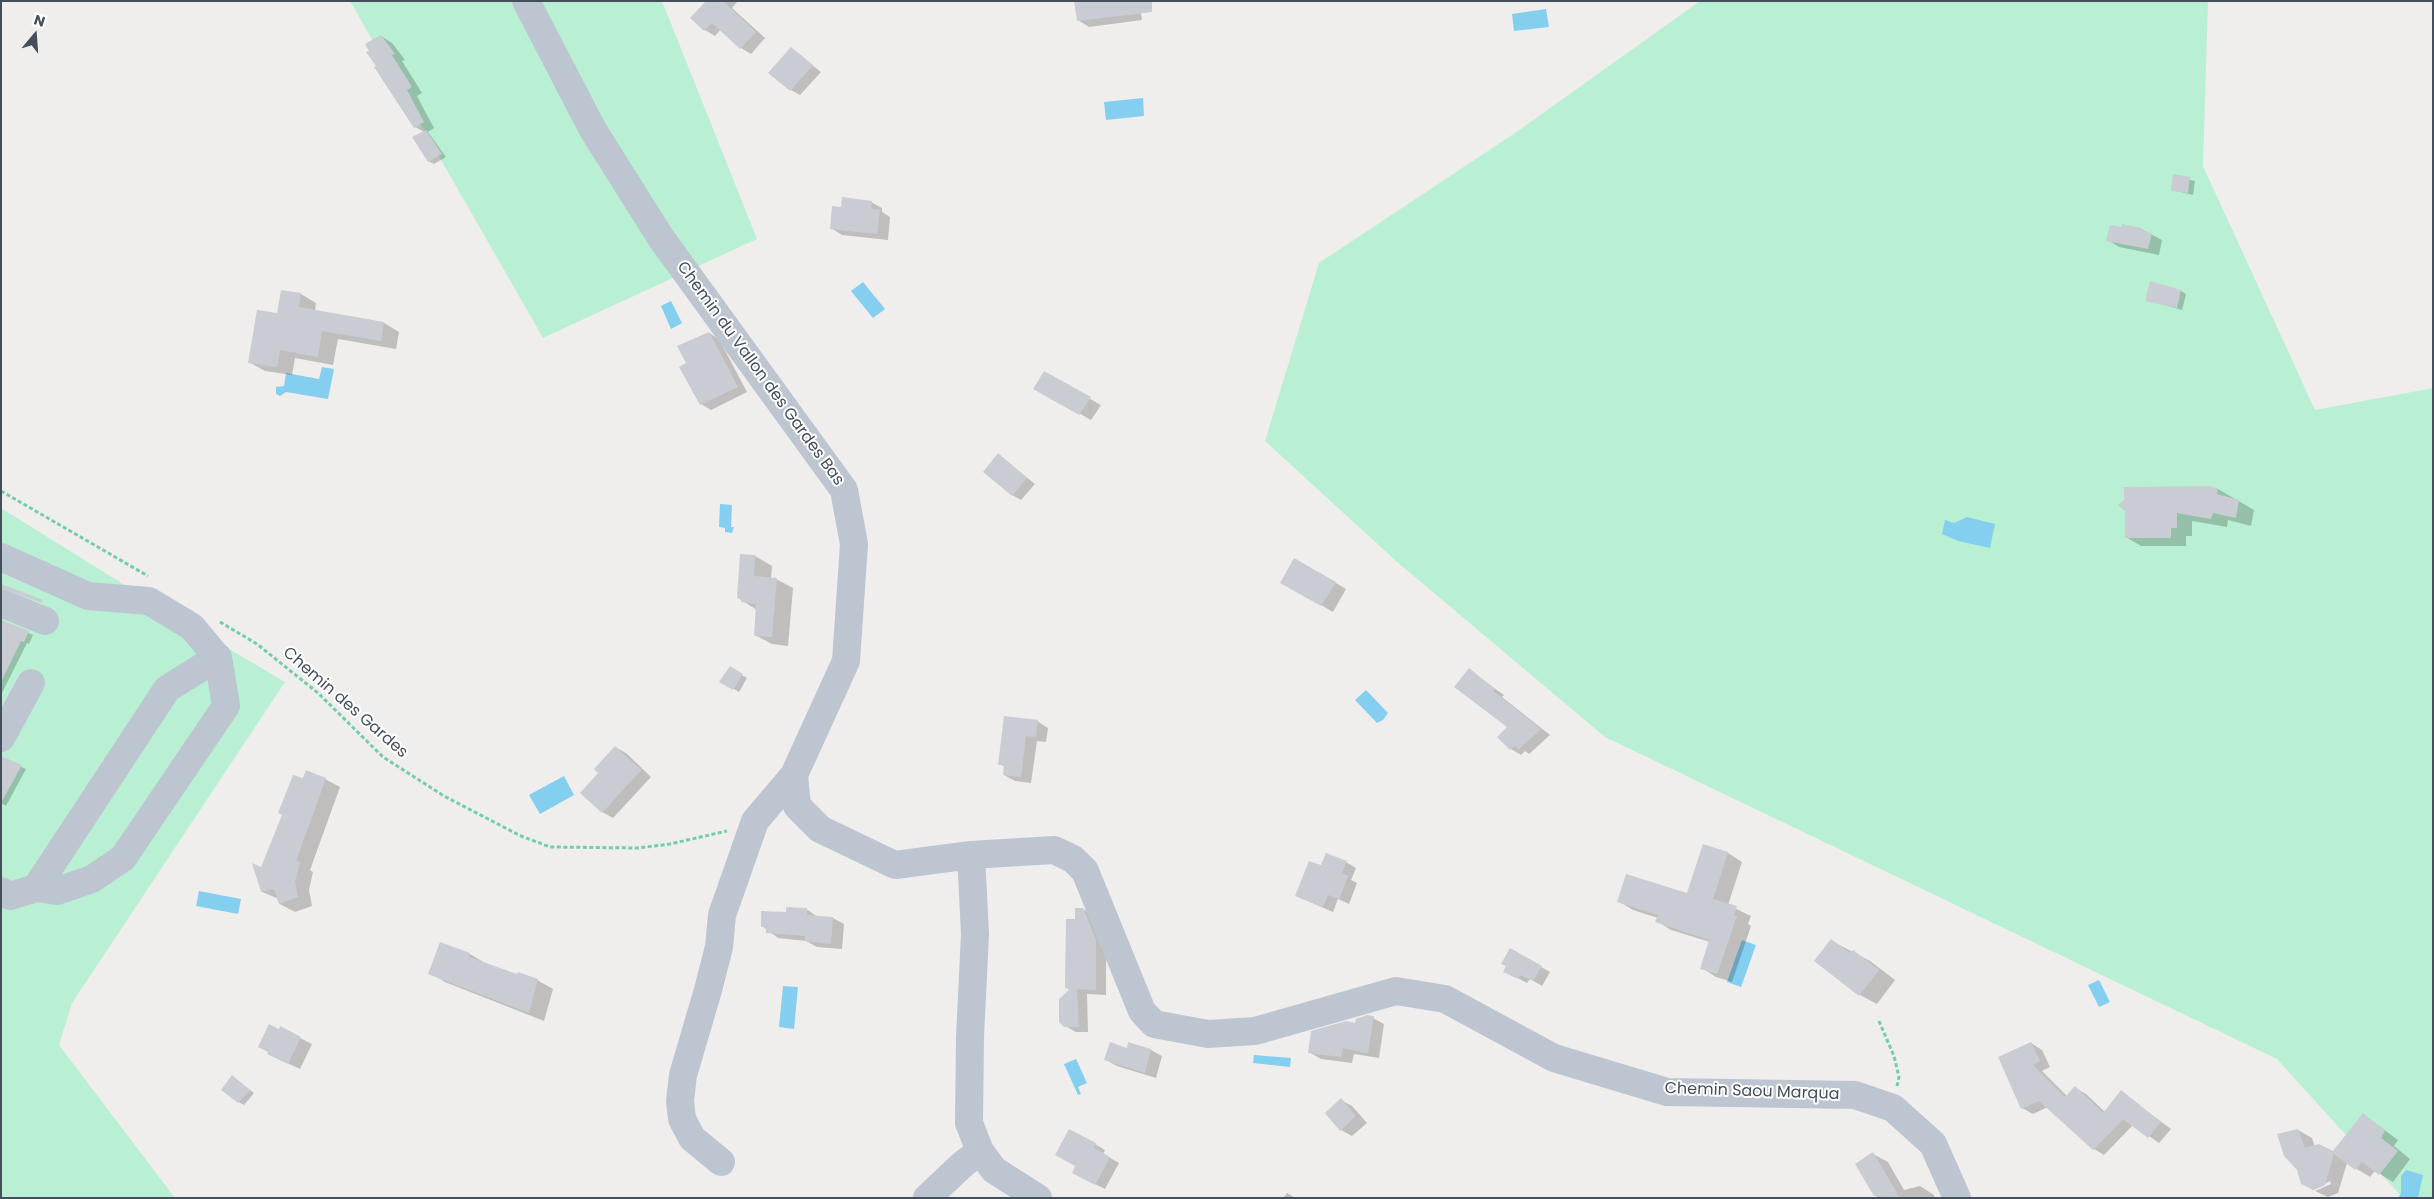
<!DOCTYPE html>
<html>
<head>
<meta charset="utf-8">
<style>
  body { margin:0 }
  #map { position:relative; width:2434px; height:1199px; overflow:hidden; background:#f0eded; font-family:Poppins,sans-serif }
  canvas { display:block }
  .frame { position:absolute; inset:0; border:2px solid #454f5c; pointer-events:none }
  .north { position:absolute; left:10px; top:10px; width:50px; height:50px; -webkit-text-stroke:4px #fff; paint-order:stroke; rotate:18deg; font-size:14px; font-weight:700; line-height:20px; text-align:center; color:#454f5c }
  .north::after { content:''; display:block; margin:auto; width:18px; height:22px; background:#454f5c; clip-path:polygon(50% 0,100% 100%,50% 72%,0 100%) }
</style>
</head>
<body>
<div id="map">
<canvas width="2434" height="1199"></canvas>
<div class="frame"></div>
<div class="north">N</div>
</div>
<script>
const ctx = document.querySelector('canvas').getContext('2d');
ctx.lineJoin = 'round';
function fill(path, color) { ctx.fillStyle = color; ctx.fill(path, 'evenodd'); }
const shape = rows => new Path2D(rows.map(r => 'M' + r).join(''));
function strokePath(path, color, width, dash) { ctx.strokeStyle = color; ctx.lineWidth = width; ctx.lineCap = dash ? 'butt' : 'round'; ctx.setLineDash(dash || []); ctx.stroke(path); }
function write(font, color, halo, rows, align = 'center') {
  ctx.font = font + ' Poppins,sans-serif'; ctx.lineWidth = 4; ctx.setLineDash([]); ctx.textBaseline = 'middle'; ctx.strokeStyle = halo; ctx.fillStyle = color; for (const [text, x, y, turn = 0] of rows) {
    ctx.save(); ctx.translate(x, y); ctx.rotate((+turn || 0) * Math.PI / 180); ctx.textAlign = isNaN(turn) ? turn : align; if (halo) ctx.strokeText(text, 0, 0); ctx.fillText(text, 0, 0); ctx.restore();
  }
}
fill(shape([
  [350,1,662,1,757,239,543,338],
  [1700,1,2208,1,2203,166,2315,410,2433,388,2433,1198,2403,1198,2277,1059,1605,737,1396,561,1265,441,1319,263,1515,133],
  [1,508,192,627,285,682,72,1003,59,1045,175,1198,1,1198]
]), '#b9f0d3');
fill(shape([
  [1546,9,1549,27,1514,31,1512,14],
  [1143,98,1144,116,1106,120,1104,102],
  [863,282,885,309,873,318,851,291],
  [671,301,682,323,671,329,661,306],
  [322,367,334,369,328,399,286,392,280,396,276,394,276,387,284,386,286,373,319,379],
  [720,504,732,505,731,527,734,527,732,533,725,532,725,528,719,527],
  [1967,517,1995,524,1990,548,1958,541,1942,534,1945,520,1954,523],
  [1366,690,1388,713,1383,720,1377,723,1355,700],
  [564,776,574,795,540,814,529,795],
  [199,891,241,899,238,914,196,906],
  [1742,940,1756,945,1741,987,1727,982],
  [2099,980,2110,1002,2099,1007,2088,985],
  [783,986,798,987,794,1029,779,1027],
  [1254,1055,1291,1058,1290,1067,1253,1063],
  [1076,1059,1087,1083,1078,1087,1081,1094,1078,1095,1064,1064],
  [2406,1170,2423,1175,2418,1198,2398,1198,2401,1193,2401,1176]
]), '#84cfef');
fill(shape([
  [705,1,738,1,732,8,765,38,751,54,741,48,721,29,715,36,705,30,692,18,706,3],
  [1139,1,1142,20,1089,27,1078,20],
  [381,36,392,43,405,60,402,61,422,93,417,96,434,128,428,132,446,157,434,164,428,161,424,132,415,127,378,67],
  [791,49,821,72,800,95,791,90],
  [2174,176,2195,181,2193,195,2173,190],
  [871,202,882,208,882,212,890,217,888,240,842,235,831,228,842,209],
  [2141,229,2162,240,2159,255,2119,247,2108,240],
  [2181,291,2186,294,2182,310,2147,300],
  [301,294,316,303,315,311,384,323,399,332,396,349,338,339,333,365,295,358,292,375,265,371,249,362,278,315],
  [709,333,719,339,747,392,711,410,701,404],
  [1044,373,1101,405,1091,420,1035,388],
  [999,455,1035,484,1021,500,1012,495],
  [2218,489,2254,510,2251,526,2228,520,2227,527,2192,521,2192,536,2186,536,2186,546,2141,546,2126,537],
  [741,556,755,556,772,566,771,579,776,579,793,588,788,646,772,644,755,635,757,610,738,598],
  [1295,559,1346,589,1333,612,1282,582],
  [1,620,33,635,29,644,27,643,1,695],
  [730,668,747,678,739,692,721,681],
  [1469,670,1504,695,1502,697,1550,735,1529,754,1525,751,1521,755,1511,749,1509,727],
  [1037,721,1048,728,1046,742,1037,741,1031,783,1015,781,1004,775,1005,767,1000,764],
  [615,747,626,753,651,777,613,818,602,812,600,773],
  [1,758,26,769,6,806,1,803],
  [325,779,340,787,310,870,313,872,309,890,312,906,295,912,280,904,279,899,262,892,262,868],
  [1704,845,1728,853,1742,862,1728,905,1751,916,1748,924,1751,926,1732,982,1716,977,1702,968,1710,942,1671,930,1657,921,1658,918,1633,910,1618,901,1688,895],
  [1346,862,1356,868,1351,880,1357,883,1349,904,1338,899,1333,912,1296,896,1321,867],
  [806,909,818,917,833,918,844,924,842,949,817,947,806,941,778,938,762,926,788,914],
  [1083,909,1094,916,1106,947,1106,995,1087,994,1088,1032,1076,1032,1065,1026,1070,990,1067,988,1077,920],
  [1832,941,1870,961,1895,980,1877,1004,1860,995],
  [1511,950,1550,972,1542,986,1530,979,1527,983,1514,976],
  [470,954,485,963,517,976,537,980,553,989,544,1021,445,982,430,973],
  [1373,1018,1384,1024,1379,1058,1354,1054,1352,1063,1321,1059,1309,1052,1356,1024],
  [280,1028,312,1044,300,1069,268,1054],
  [2031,1043,2042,1050,2050,1067,2042,1071,2067,1096,2075,1088,2086,1094,2105,1112,2121,1092,2171,1129,2159,1143,2133,1125,2104,1155,2094,1149,2048,1107,2033,1114,2022,1108],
  [1128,1049,1151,1050,1162,1056,1156,1078,1117,1066,1106,1060],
  [237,1080,254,1093,244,1105,239,1102],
  [1341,1100,1352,1106,1367,1123,1352,1136,1341,1130],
  [2363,1114,2398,1140,2394,1146,2410,1159,2393,1182,2375,1171,2370,1177,2347,1163,2338,1193,2328,1197,2315,1191,2331,1184,2330,1181,2313,1190,2302,1183,2298,1130,2312,1138,2315,1147,2333,1152],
  [1095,1144,1105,1150,1103,1154,1119,1163,1105,1189,1083,1178],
  [1873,1154,1888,1162,1904,1190,1920,1186,1934,1195,1934,1198,1879,1198,1875,1195],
  [1287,1193,1295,1198,1283,1198]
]), '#0003');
fill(shape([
  [706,1,723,1,756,32,740,49,712,23,704,31,690,18],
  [1074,1,1152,1,1152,12,1077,21],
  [381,35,395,54,392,55,412,87,407,90,424,122,414,128,374,67,376,66,366,52,369,51,365,44],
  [791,47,813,65,790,91,768,73],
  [426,130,442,154,428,162,412,137],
  [2173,174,2190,177,2188,193,2171,191],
  [842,197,872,201,871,209,880,210,877,234,830,229,832,206,841,207],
  [2122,224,2141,228,2141,230,2152,233,2148,249,2106,241,2110,225,2122,227],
  [2150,281,2181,290,2177,308,2145,301],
  [281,290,301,293,299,307,384,322,381,341,322,331,318,357,280,350,277,367,248,363,257,310,277,313],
  [709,332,738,387,700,405,679,367,686,363,677,346],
  [1044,371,1091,397,1079,415,1033,389],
  [998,453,1027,478,1012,496,983,472],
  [2208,486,2218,488,2217,494,2239,500,2236,518,2213,513,2211,519,2177,513,2177,528,2171,528,2171,538,2125,538,2125,511,2118,505,2124,500,2124,487],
  [740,554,755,555,754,576,777,578,772,637,754,636,756,604,741,602,741,599,737,598],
  [1294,558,1336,582,1321,606,1280,583],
  [1,584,23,592,43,600,42,603,1,588],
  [1,620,29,631,24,642,21,641,1,682],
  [730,666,743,674,733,690,719,682],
  [1469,668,1495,689,1493,691,1541,729,1519,749,1515,746,1510,750,1497,737,1507,727,1454,687],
  [1004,716,1038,720,1036,737,1026,736,1021,777,1003,775,1004,765,998,765],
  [615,746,641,770,602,813,580,793,598,773,594,769],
  [1,756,22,765,1,803],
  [306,770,326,778,296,861,300,862,295,881,298,897,279,904,274,889,261,892,252,863,261,867,282,815,278,813,293,775,303,778],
  [1703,844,1728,852,1713,899,1737,906,1734,915,1737,916,1717,974,1700,969,1709,940,1655,922,1658,915,1617,902,1626,874,1687,893],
  [1326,853,1347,861,1342,873,1348,876,1339,899,1328,895,1323,907,1295,896,1309,861,1321,865],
  [786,907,807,908,807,915,833,917,831,944,805,941,805,936,766,933,766,927,761,927,761,911,786,912],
  [1075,908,1083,908,1096,940,1096,990,1077,989,1079,1027,1064,1027,1059,1022,1059,999,1070,989,1065,988,1066,919,1075,919],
  [1831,939,1850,953,1853,950,1879,970,1859,996,1814,961],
  [440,942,470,953,469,957,517,974,518,972,538,979,529,1013,428,974],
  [1510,948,1542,966,1533,981,1520,975,1518,979,1503,972,1506,966,1501,964],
  [1367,1015,1374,1016,1368,1053,1343,1048,1341,1057,1308,1053,1311,1031,1346,1021,1355,1023,1356,1019],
  [269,1024,279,1029,280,1026,301,1037,288,1064,267,1054,268,1052,258,1047],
  [1110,1042,1127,1048,1128,1042,1151,1049,1145,1073,1104,1060],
  [2031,1042,2040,1061,2033,1065,2065,1097,2075,1086,2103,1113,2121,1090,2161,1122,2148,1138,2123,1119,2093,1150,2039,1101,2021,1109,1998,1057],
  [232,1075,250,1090,238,1103,221,1090],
  [1341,1098,1356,1116,1340,1131,1325,1113],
  [2363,1113,2385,1131,2381,1138,2398,1151,2379,1175,2362,1162,2355,1170,2334,1154,2325,1185,2314,1190,2301,1184,2297,1170,2284,1156,2277,1134,2298,1129,2305,1148,2319,1144,2333,1151],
  [1069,1129,1096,1143,1094,1148,1110,1157,1095,1185,1072,1173,1075,1166,1055,1155],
  [1873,1152,1893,1186,1900,1198,1874,1196,1868,1186,1855,1164]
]), '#caccd3');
strokePath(shape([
  [1,491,148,576],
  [220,622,257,644,318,693,383,757,444,796,521,836,550,847,638,848,670,844,727,831],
  [1879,1021,1894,1056,1899,1077,1897,1086]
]), '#70cfa9', 3, [4, 2.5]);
strokePath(shape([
  [526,1,593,130,661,238,844,490,854,544,846,661,794,775,755,821,722,915,719,947,708,990,683,1075,680,1101,682,1119,692,1138,721,1162],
  [1,557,88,596,149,601,192,627,217,657],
  [1,603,45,621],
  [1,738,31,683],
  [794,775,797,806,820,829,895,865,971,855,975,934,970,1037,969,1123,980,1151,994,1170,1038,1198],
  [971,855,1054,850,1073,859,1085,871,1142,1011,1154,1024,1208,1034,1255,1031,1396,991,1445,999,1554,1058,1667,1092,1855,1095,1893,1108,1933,1144,1957,1198],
  [1,891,10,896,36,888,57,891,92,879,123,858,226,706,218,657,167,689,36,888],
  [927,1198,963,1164,980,1151]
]), '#bdc6d0', 28);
write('16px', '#454f5c', '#fff', [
  ["Chemin du Vallon des Gardes Bas",760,374,54],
  ["Chemin des Gardes",345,703,41],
  ["Chemin Saou Marqua",1752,1092,2]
]);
</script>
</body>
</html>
